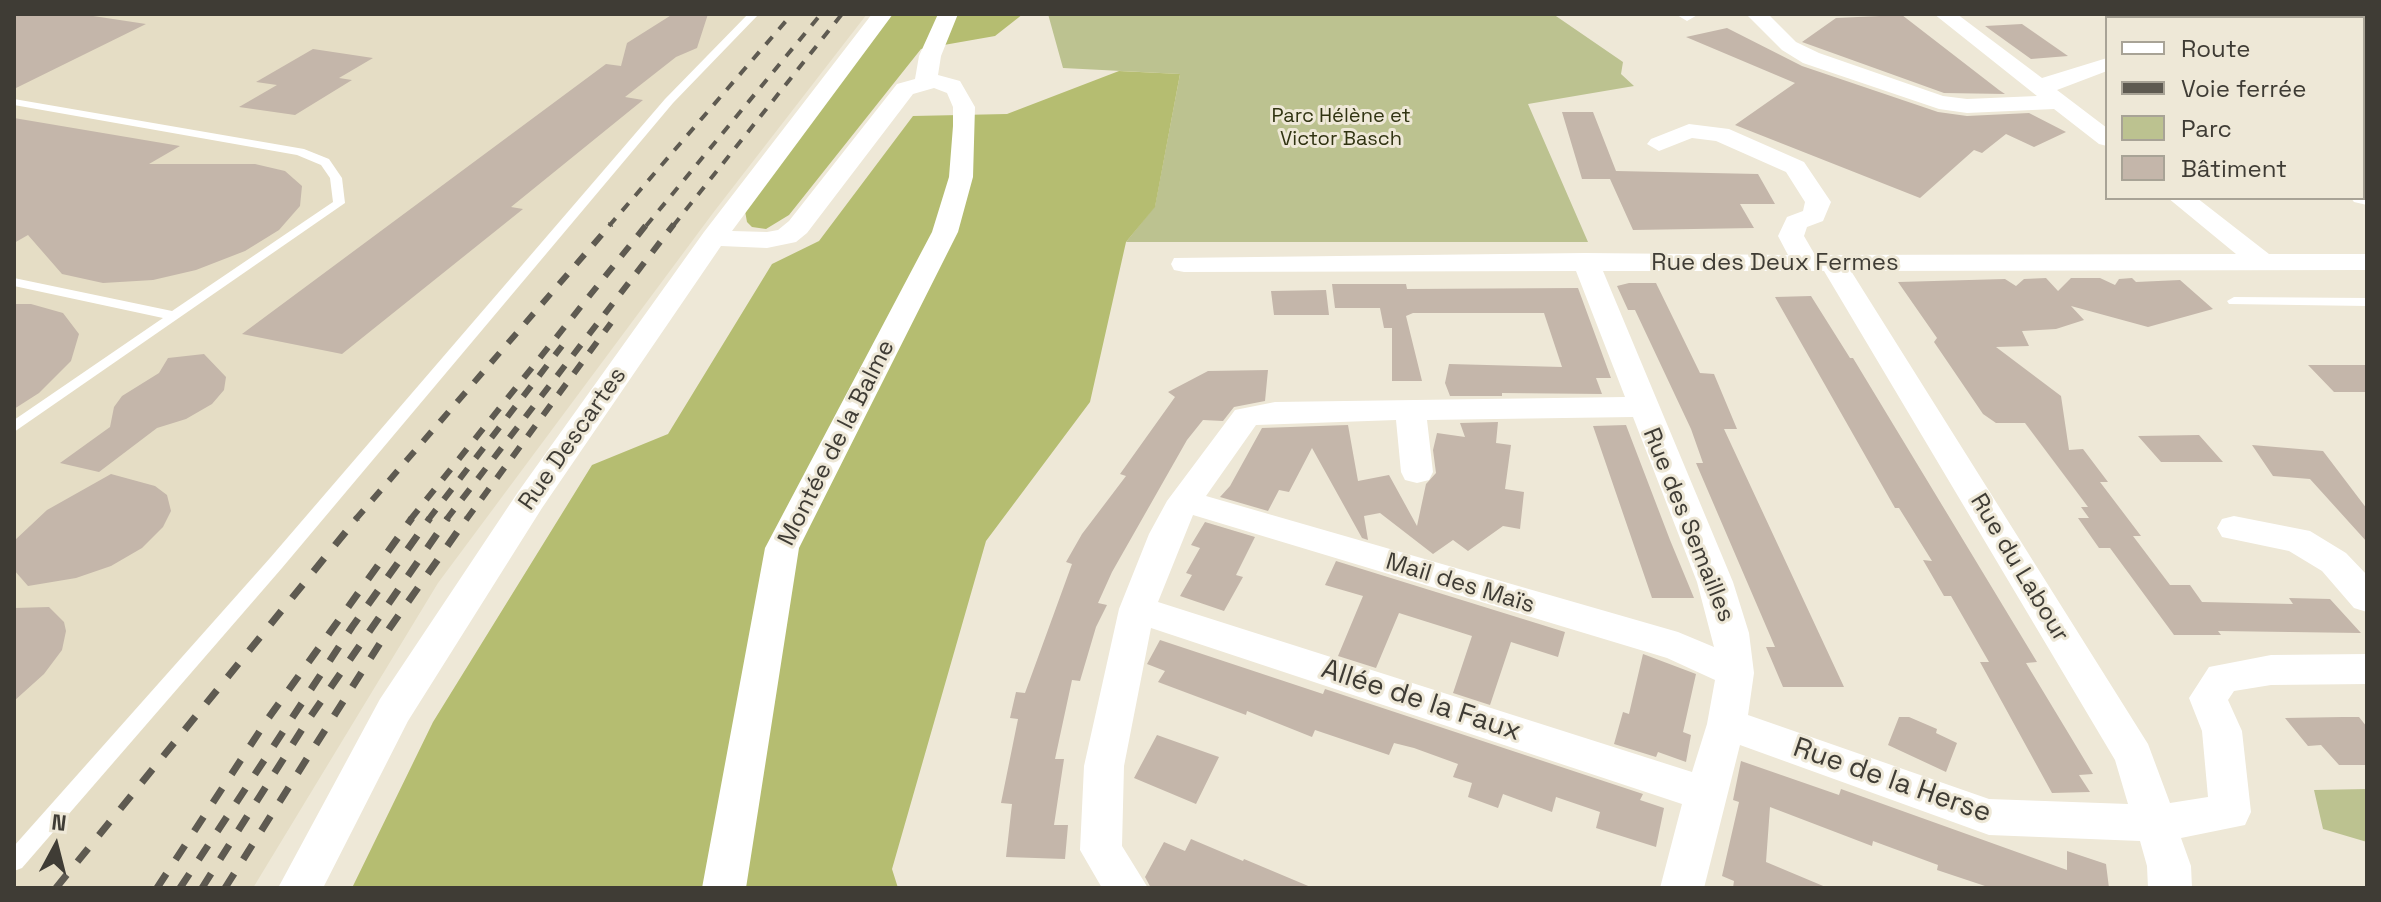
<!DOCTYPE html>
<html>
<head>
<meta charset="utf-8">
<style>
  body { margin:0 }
  #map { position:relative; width:2381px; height:902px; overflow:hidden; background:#eee8d7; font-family:"Space Grotesk",sans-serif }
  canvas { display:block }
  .frame { position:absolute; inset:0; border:16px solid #3f3c35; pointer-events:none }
  .legend { position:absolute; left:2105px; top:16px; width:260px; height:184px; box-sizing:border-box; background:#eee8d7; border:2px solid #a8a396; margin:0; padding:10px 14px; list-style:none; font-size:24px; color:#3f3c35 }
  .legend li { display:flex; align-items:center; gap:16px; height:40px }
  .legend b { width:40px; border:2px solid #a8a396 }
  .north { position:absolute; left:16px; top:806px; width:80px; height:80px; -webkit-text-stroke:6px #eee8d7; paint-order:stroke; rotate:7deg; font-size:22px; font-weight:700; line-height:32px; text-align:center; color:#3f3c35 }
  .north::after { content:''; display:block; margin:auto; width:28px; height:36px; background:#3f3c35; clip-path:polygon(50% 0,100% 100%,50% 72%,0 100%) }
</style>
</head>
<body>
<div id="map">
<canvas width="2381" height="902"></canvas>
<div class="frame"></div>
<ul class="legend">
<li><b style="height:10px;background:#fff"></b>Route</li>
<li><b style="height:10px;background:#5e5a51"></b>Voie ferrée</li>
<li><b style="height:22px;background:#bcc290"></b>Parc</li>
<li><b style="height:22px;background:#c4b6aa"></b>Bâtiment</li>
</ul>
<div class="north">N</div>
</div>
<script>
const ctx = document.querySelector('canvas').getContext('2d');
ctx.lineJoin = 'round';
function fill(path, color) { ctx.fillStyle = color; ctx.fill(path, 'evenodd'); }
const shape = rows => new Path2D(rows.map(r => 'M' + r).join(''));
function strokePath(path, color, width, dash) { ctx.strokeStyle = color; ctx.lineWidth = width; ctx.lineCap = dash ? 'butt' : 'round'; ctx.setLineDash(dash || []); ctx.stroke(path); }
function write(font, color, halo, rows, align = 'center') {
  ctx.font = font + ' "Space Grotesk",sans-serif'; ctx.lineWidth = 6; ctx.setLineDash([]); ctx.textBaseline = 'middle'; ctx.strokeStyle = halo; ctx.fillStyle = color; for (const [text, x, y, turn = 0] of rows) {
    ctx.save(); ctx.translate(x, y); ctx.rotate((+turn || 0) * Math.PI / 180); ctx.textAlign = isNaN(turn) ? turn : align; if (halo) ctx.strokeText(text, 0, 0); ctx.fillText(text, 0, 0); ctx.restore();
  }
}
fill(shape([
  [14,14,867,14,713,213,438,583,253,888,14,888]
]), '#e5ddc5');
fill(shape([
  [1048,14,1553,14,1623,62,1621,74,1634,86,1528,104,1588,242,1126,242,1155,206,1180,74,1063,68],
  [2367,789,2367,842,2323,829,2314,790]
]), '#bcc290');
fill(shape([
  [891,14,1023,14,995,36,921,49,789,215,766,229,752,227,747,222,745,211],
  [1119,71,1180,74,1155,207,1126,242,1090,402,986,541,892,869,898,888,352,888,433,722,592,465,668,434,772,264,819,241,913,116,1007,114]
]), '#b5bd71');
fill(shape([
  [14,14,80,14,146,24,14,89],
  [673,14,708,14,697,48,676,57,625,97,643,100,511,207,523,209,342,354,242,334,606,64,621,66,627,43],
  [1902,15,1999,90,2005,94,1944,93,1802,42,1836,18],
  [2022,24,2068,56,2031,59,1985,26],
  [1727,28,1802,66,1938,112,1967,116,2029,113,2066,132,2034,147,2006,134,1982,153,1974,150,1920,198,1735,125,1795,83,1686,37],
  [313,49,373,58,339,78,352,80,295,115,239,107,277,85,256,82],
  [1562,112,1593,112,1616,171,1758,174,1775,204,1740,204,1754,228,1633,230,1610,179,1582,179],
  [14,118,180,146,149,164,255,164,285,171,302,186,300,206,279,230,245,251,196,270,153,280,103,283,62,274,28,235,14,243],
  [2046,278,2058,291,2071,278,2100,278,2115,285,2119,279,2132,278,2136,282,2180,280,2213,309,2148,327,2071,306,2084,320,2056,329,2022,331,2029,346,1996,347,2061,396,2069,450,2083,449,2108,482,2100,482,2141,536,2133,536,2170,585,2190,585,2202,602,2293,604,2289,598,2330,599,2361,633,2218,631,2221,635,2174,635,2110,548,2099,548,2078,518,2089,518,2081,507,2088,507,2025,423,1996,423,1983,414,1934,342,1937,338,1898,282,2005,279,2016,286,2024,279],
  [1629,283,1656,283,1700,373,1714,374,1737,429,1724,429,1844,687,1783,687,1766,647,1775,647,1696,463,1703,463,1691,429,1635,310,1628,310,1617,286],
  [1332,284,1406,284,1407,289,1578,288,1611,378,1596,378,1602,394,1502,393,1502,396,1450,396,1445,383,1449,364,1562,367,1544,313,1413,313,1406,316,1422,381,1392,381,1392,328,1384,328,1380,308,1335,308],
  [1326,290,1329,315,1274,315,1271,291],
  [1811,296,1850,358,1853,358,2037,662,2026,663,2093,774,2079,775,2090,792,2052,793,1980,662,1989,662,1951,596,1944,596,1923,560,1932,561,1899,508,1895,508,1775,297],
  [14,304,31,304,63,313,79,334,71,361,39,393,14,409],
  [204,354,226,377,224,390,212,404,186,419,157,428,99,472,60,463,110,427,114,407,122,396,159,373,168,358],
  [2308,365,2367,365,2367,392,2334,392],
  [1268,370,1265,401,1234,407,1223,421,1203,420,1187,440,1112,572,1098,603,1107,605,1096,627,1080,681,1072,680,1055,759,1064,759,1054,825,1068,825,1065,859,1006,857,1012,804,1001,803,1018,719,1010,718,1016,692,1025,693,1072,564,1066,562,1082,534,1126,476,1120,474,1175,397,1168,392,1208,371],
  [1498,422,1496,443,1511,445,1505,489,1524,492,1520,529,1503,526,1468,551,1453,540,1433,554,1380,513,1364,516,1368,540,1362,538,1312,448,1289,492,1279,490,1268,511,1220,497,1230,486,1262,428,1348,425,1358,481,1389,475,1417,526,1426,484,1436,473,1433,450,1437,433,1465,437,1460,423],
  [1626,425,1670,540,1694,598,1652,598,1593,426],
  [2199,435,2223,462,2161,462,2138,436],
  [2252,445,2323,451,2367,509,2367,542,2310,479,2273,476],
  [111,474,155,486,167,495,171,511,163,527,142,548,111,566,76,578,28,586,14,570,14,541,47,510],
  [1205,522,1255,537,1236,575,1243,577,1224,611,1180,596,1192,575,1186,573,1200,548,1191,545],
  [1336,561,1565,632,1558,657,1511,642,1490,705,1453,693,1472,636,1399,613,1376,668,1338,656,1363,596,1325,585],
  [49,607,64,622,66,631,62,650,44,674,14,701,14,608],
  [1160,640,1323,694,1325,689,1643,794,1640,800,1664,808,1656,847,1596,828,1600,812,1556,797,1552,812,1503,794,1498,808,1468,797,1472,783,1453,777,1458,764,1414,748,1394,743,1389,755,1315,730,1312,737,1247,711,1246,715,1158,682,1165,671,1147,664],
  [1643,654,1696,674,1683,732,1691,735,1686,762,1658,752,1656,757,1614,744,1623,712,1629,714],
  [1899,717,1909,717,1937,729,1936,733,1957,743,1946,772,1888,745],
  [2343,717,2359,717,2367,727,2367,765,2339,765,2321,745,2308,746,2285,718],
  [1157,735,1219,757,1196,804,1134,778],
  [1741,761,1839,795,1841,789,2067,870,2067,851,2106,864,2109,888,1991,888,1937,870,1938,865,1873,841,1872,846,1770,807,1766,862,1828,888,1733,888,1734,881,1722,876,1739,802,1733,800],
  [1191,839,1243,861,1244,859,1313,888,1151,888,1145,877,1164,842,1185,851]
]), '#c4b6aa');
fill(shape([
  [748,14,759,14,673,103,282,568,22,868,14,871,14,846,270,558,665,99,748,14],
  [14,99,304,149,329,159,342,178,345,203,14,432,14,420,163,318,14,286,14,278,172,311,333,202,330,178,321,165,297,155,14,105,14,99],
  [2234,297,2367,298,2367,306,2229,304,2227,301,2234,297]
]), '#fff');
fill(shape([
  [872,14,893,14,732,231,767,232,778,230,789,221,897,84,915,79,919,56,938,14,958,14,941,56,938,75,960,81,975,107,973,177,958,232,799,548,746,888,702,888,765,548,932,232,949,177,953,126,953,107,947,93,934,88,913,94,807,233,796,242,767,248,721,246,542,508,408,721,323,888,278,888,380,699,518,492,704,232,872,14],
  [1699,14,1687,21,1677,15,1678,14,1699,14],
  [1746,14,1768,14,1796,42,1819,53,1943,96,1967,99,2037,96,1934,14,1957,14,2042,78,2107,58,2107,71,2057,90,2107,128,2107,146,2099,144,2054,109,1967,113,1939,109,1803,63,1782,50,1746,14],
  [2168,14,2188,14,2185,18,2165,18,2168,14],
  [2363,50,2367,50,2367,62,2363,62,2363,50],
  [1689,124,1729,129,1804,162,1831,202,1823,221,1807,227,1804,236,1815,255,2236,254,2168,198,2197,198,2269,254,2367,254,2367,270,1851,271,2148,744,2170,803,2208,797,2202,731,2189,698,2209,667,2271,655,2367,654,2367,684,2271,685,2234,691,2228,700,2242,731,2251,812,2245,825,2181,838,2191,866,2192,888,2148,888,2147,866,2140,841,1989,835,1740,745,1704,888,1660,888,1682,804,1151,628,1124,766,1122,846,1148,888,1102,888,1080,850,1084,766,1119,609,1149,534,1167,501,1235,410,1275,402,1625,397,1576,271,1184,272,1174,270,1171,264,1174,258,1585,253,1788,255,1778,236,1787,217,1803,211,1805,202,1786,172,1716,141,1692,138,1659,151,1647,144,1651,139,1689,124],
  [1603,271,1824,271,2115,760,2128,804,1989,799,1748,715,1754,673,1749,633,1733,582,1603,271],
  [1633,417,1697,582,1714,647,1678,632,1206,496,1256,425,1396,420,1401,472,1405,480,1417,483,1429,480,1433,472,1427,420,1633,417],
  [1193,515,1667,658,1715,680,1707,724,1692,772,1158,602,1193,515],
  [2363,189,2367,189,2367,205,2354,202,2351,198,2363,198,2363,189],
  [2234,516,2310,531,2346,553,2367,575,2367,612,2354,608,2322,571,2289,551,2222,537,2217,528,2222,519,2234,516]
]), '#fff');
strokePath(shape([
  [609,226,792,14],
  [646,226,821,14],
  [673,226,842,14]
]), '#5e5a51', 4, [10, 10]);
strokePath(shape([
  [355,520,611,224],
  [410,520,647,224],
  [428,520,562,346],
  [446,520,674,224],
  [466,520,611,323]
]), '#5e5a51', 6, [13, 13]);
strokePath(shape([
  [56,888,357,518],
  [157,888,267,720,412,518],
  [180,888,352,627,430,518],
  [202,888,306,723,448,518],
  [225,888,389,629,467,518]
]), '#5e5a51', 7, [17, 17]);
write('20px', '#303311', '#eee8d7', [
  ["Parc Hélène et",1341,117],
  ["Victor Basch",1341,140]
]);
write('24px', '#3f3c35', '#eee8d7', [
  ["Rue des Deux Fermes",1775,263],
  ["Rue Descartes",573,439,-55],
  ["Montée de la Balme",837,443,-63],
  ["Rue des Semailles",1688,525,68],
  ["Rue du Labour",2019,568,59],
  ["Mail des Maïs",1460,584,17]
]);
write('28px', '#3f3c35', '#eee8d7', [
  ["Allée de la Faux",1421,701,18],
  ["Rue de la Herse",1892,781,19]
]);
</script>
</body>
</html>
